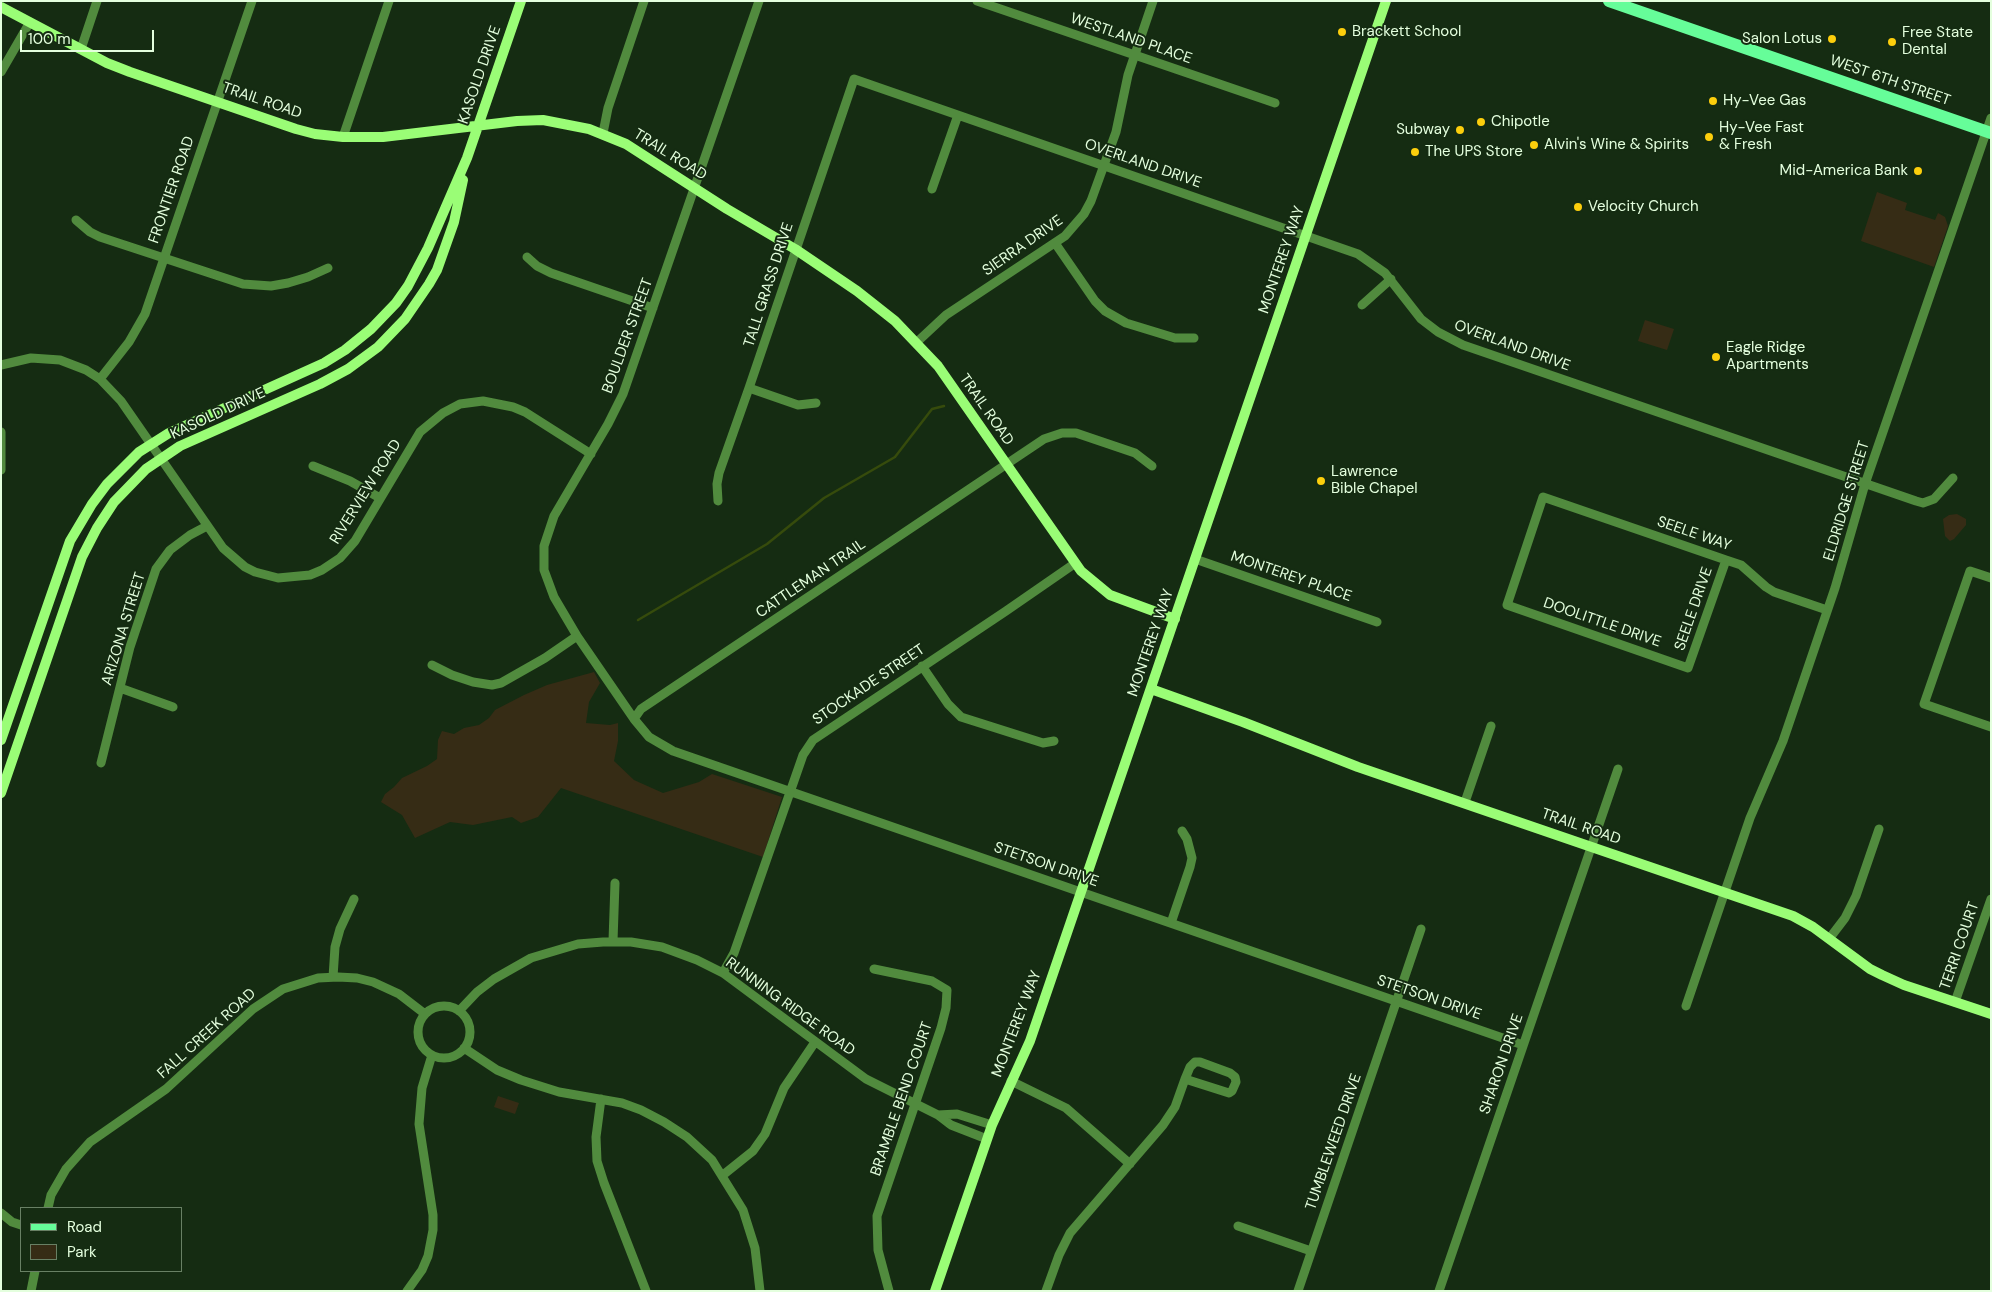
<!DOCTYPE html>
<html>
<head>
<meta charset="utf-8">
<style>
  body { margin:0 }
  #map { position:relative; width:1992px; height:1292px; overflow:hidden; background:#152c12; font-family:"DM Sans",sans-serif }
  canvas { display:block }
  .frame { position:absolute; inset:0; border:2px solid #e4ffde; pointer-events:none }
  .legend { position:absolute; left:20px; top:1207px; width:162px; height:65px; box-sizing:border-box; background:#152c12; border:1px solid #688064; margin:0; padding:6px 9px; list-style:none; font-size:15px; color:#e4ffde }
  .legend li { display:flex; align-items:center; gap:10px; height:25px }
  .legend b { width:25px; border:1px solid #688064 }
  .scale { position:absolute; left:20px; top:30px; width:134px; height:22px; box-sizing:border-box; border:2px solid #e4ffde; border-top:0; padding-left:6px; font-size:15px; line-height:18px; white-space:nowrap; color:#e4ffde; -webkit-text-stroke:4px #152c12; paint-order:stroke }
</style>
</head>
<body>
<div id="map">
<canvas width="1992" height="1292"></canvas>
<div class="frame"></div>
<ul class="legend">
<li><b style="height:6px;background:#66fd99"></b>Road</li>
<li><b style="height:14px;background:#362c15"></b>Park</li>
</ul>
<div class="scale">100 m</div>
</div>
<script>
const ctx = document.querySelector('canvas').getContext('2d');
ctx.lineJoin = 'round';
function fill(path, color) { ctx.fillStyle = color; ctx.fill(path, 'evenodd'); }
const shape = rows => new Path2D(rows.map(r => 'M' + r).join(''));
function strokePath(path, color, width, dash) { ctx.strokeStyle = color; ctx.lineWidth = width; ctx.lineCap = dash ? 'butt' : 'round'; ctx.setLineDash(dash || []); ctx.stroke(path); }
function write(font, color, halo, rows, align = 'center') {
  ctx.font = font + ' "DM Sans",sans-serif'; ctx.lineWidth = 4; ctx.setLineDash([]); ctx.textBaseline = 'middle'; ctx.strokeStyle = halo; ctx.fillStyle = color; for (const [text, x, y, turn = 0] of rows) {
    ctx.save(); ctx.translate(x, y); ctx.rotate((+turn || 0) * Math.PI / 180); ctx.textAlign = isNaN(turn) ? turn : align; if (halo) ctx.strokeText(text, 0, 0); ctx.fillText(text, 0, 0); ctx.restore();
  }
}
fill(shape([
  [1877,192,1907,203,1905,210,1935,220,1938,213,1945,217,1948,226,1934,267,1861,241],
  [1645,320,1674,329,1667,350,1638,341],
  [1957,514,1966,519,1966,525,1954,539,1950,541,1945,536,1943,519,1949,515],
  [594,672,600,683,589,702,586,723,610,725,618,723,618,741,614,761,634,780,663,793,699,782,712,774,782,797,763,857,561,788,538,817,521,823,512,817,473,825,450,822,415,838,402,815,381,802,385,794,394,787,402,778,427,766,437,759,438,740,442,731,454,734,464,728,479,725,489,718,495,710,524,695,547,685],
  [498,1096,519,1103,515,1114,494,1107]
]), '#362c15');
strokePath(shape([
  [638,620,767,544,824,498,895,457,932,409,944,406]
]), '#364b0c', 2.5);
strokePath(shape([
  [759,1,623,394,608,424,554,516,544,546,544,570,554,597,577,636,634,719,649,737,673,751,1523,1045],
  [977,1,1275,103],
  [81,49,97,1],
  [1,72,30,22],
  [603,133,608,108,644,1],
  [343,137,389,1],
  [932,189,958,115],
  [76,220,90,232,100,237,243,284,271,286,288,283,308,277,328,268],
  [1055,243,1095,301,1105,311,1126,323,1175,338,1194,338],
  [527,257,537,266,551,273,653,308],
  [1362,305,1391,279],
  [917,342,946,315,1065,236,1084,214,1091,201,1116,132,1128,75,1153,1],
  [1,365,31,358,60,360,86,370,100,379,121,401,223,548,245,567,255,572,278,578,310,575,322,570,340,558,355,541,420,432,443,413,460,404,483,401,513,407,525,412,591,454],
  [100,379,129,342,145,314,252,1],
  [749,388,798,405,816,403],
  [1,432,1,470],
  [313,466,350,481,380,498],
  [718,501,717,484,719,473,749,388,854,79,1358,254,1385,273,1421,319,1438,332,1463,345,1916,501,1923,503,1934,499,1953,478],
  [1195,559,1377,622],
  [1726,560,1688,668,1507,605,1543,497,1726,560,1741,565,1766,587,1774,592,1827,610],
  [1991,578,1970,571,1924,704,1991,727],
  [432,665,452,675,473,682,492,685,501,683,545,658,577,636],
  [922,666,948,704,961,717,1043,743,1054,741],
  [120,688,173,707],
  [634,719,641,709,1044,439,1062,433,1076,433,1135,453,1152,466],
  [101,763,130,647,156,569,170,550,190,535,207,526],
  [1465,802,1491,726],
  [1171,923,1190,867,1192,858,1187,839,1182,831],
  [1829,939,1845,918,1856,896,1879,829],
  [613,941,615,883],
  [874,969,932,981,947,990,946,1008,941,1028,877,1216,878,1250,889,1291],
  [723,973,734,953,803,755,813,740,1006,611,1074,564],
  [333,977,335,947,340,929,354,899],
  [1955,1002,1991,899],
  [1686,1006,1750,818,1783,741,1835,588,1865,484,1991,118],
  '418 1032a26 26 0 1 1 52 0a26 26 0 1 1-52 0Z',
  [459,1011,477,992,494,979,531,958,578,944,603,942,631,942,662,947,697,960,723,973,866,1079,938,1115,951,1125,987,1139],
  [464,1048,497,1070,521,1080,559,1092,622,1103,641,1110,664,1122,687,1137,712,1160,743,1210,755,1248,760,1291],
  [1011,1081,1066,1108,1130,1164],
  [601,1099,596,1137,597,1161,604,1183,646,1291],
  [938,1115,957,1114,992,1125],
  [723,1175,753,1151,765,1134,784,1088,815,1042],
  [48,1208,51,1195,66,1169,90,1142,166,1089,253,1009,283,989,318,978,338,977,357,978,373,982,399,994,425,1014],
  [1,1213,12,1222,21,1225],
  [1238,1226,1311,1251],
  [31,1291,35,1271],
  [407,1291,422,1270,428,1256,433,1230,433,1215,419,1124,422,1088,432,1055],
  [1046,1291,1059,1255,1070,1233,1163,1125,1175,1107,1185,1079,1190,1067,1195,1062,1200,1062,1230,1073,1235,1077,1236,1082,1232,1091,1229,1093,1185,1079],
  [1298,1291,1421,929],
  [1439,1291,1618,769]
]), '#518b3e', 9);
strokePath(shape([
  [1,7,107,63,130,72,296,129,315,134,343,137,383,137,517,121,543,120,589,129,626,144,727,209,795,249,857,291,895,321,938,366,1081,571,1110,595,1175,619],
  [1151,689,1243,722,1358,767,1793,916,1813,927,1870,969,1882,975,1904,985,1991,1014],
  [1,740,70,541,92,504,107,484,139,452,169,433,324,363,345,350,371,329,396,303,408,286,428,248,467,158,521,1],
  [1,793,82,557,97,528,114,502,146,469,180,446,320,384,348,369,378,347,405,319,429,284,437,270,454,222,463,180],
  [935,1291,992,1125,1030,1041,1386,1]
]), '#9afd76', 10);
strokePath(shape([
  [1609,1,1991,133]
]), '#66fd99', 12);
for (const [x, y, r, color] of [
  [1342,32,5,"#fcce0c"],
  [1832,39,5,"#fcce0c"],
  [1892,42,5,"#fcce0c"],
  [1713,101,5,"#fcce0c"],
  [1481,122,5,"#fcce0c"],
  [1460,130,5,"#fcce0c"],
  [1709,137,5,"#fcce0c"],
  [1534,145,5,"#fcce0c"],
  [1415,152,5,"#fcce0c"],
  [1918,171,5,"#fcce0c"],
  [1578,207,5,"#fcce0c"],
  [1716,357,5,"#fcce0c"],
  [1321,481,5,"#fcce0c"]
]) { const dot = new Path2D(); dot.arc(x, y, r, 0, 2 * Math.PI); ctx.fillStyle = color; ctx.fill(dot); strokePath(dot, '#152c12', 2); }
write('15px', '#e4ffde', '#152c12', [
  ["Brackett School",1352,32],
  ["Free State",1902,33],
  ["Dental",1902,50],
  ["Salon Lotus",1822,39,"right"],
  ["Hy-Vee Gas",1723,101],
  ["Chipotle",1491,122],
  ["Hy-Vee Fast",1719,128],
  ["& Fresh",1719,145],
  ["Subway",1450,130,"right"],
  ["Alvin's Wine & Spirits",1544,145],
  ["The UPS Store",1425,152],
  ["Mid-America Bank",1908,171,"right"],
  ["Velocity Church",1588,207],
  ["Eagle Ridge",1726,348],
  ["Apartments",1726,365],
  ["Lawrence",1331,472],
  ["Bible Chapel",1331,489]
], 'left');
write('15px', '#e4ffde', '#152c12', [
  ["WESTLAND PLACE",1131,39,19],
  ["KASOLD DRIVE",480,75,-71],
  ["WEST 6TH STREET",1890,81,19],
  ["TRAIL ROAD",262,101,19],
  ["TRAIL ROAD",670,155,32],
  ["OVERLAND DRIVE",1143,164,19],
  ["FRONTIER ROAD",172,190,-71],
  ["SIERRA DRIVE",1023,246,-35],
  ["MONTEREY WAY",1282,260,-71],
  ["TALL GRASS DRIVE",769,285,-72],
  ["BOULDER STREET",628,336,-70],
  ["OVERLAND DRIVE",1512,346,20],
  ["TRAIL ROAD",986,410,55],
  ["KASOLD DRIVE",218,414,-25],
  ["RIVERVIEW ROAD",366,492,-58],
  ["ELDRIDGE STREET",1847,501,-73],
  ["SEELE WAY",1694,534,19],
  ["MONTEREY PLACE",1291,577,19],
  ["CATTLEMAN TRAIL",811,579,-34],
  ["SEELE DRIVE",1694,609,-71],
  ["DOOLITTLE DRIVE",1602,623,19],
  ["ARIZONA STREET",124,629,-73],
  ["MONTEREY WAY",1151,643,-71],
  ["STOCKADE STREET",869,685,-34],
  ["TRAIL ROAD",1581,827,19],
  ["STETSON DRIVE",1046,865,19],
  ["TERRI COURT",1960,946,-71],
  ["STETSON DRIVE",1429,998,19],
  ["RUNNING RIDGE ROAD",790,1007,36],
  ["MONTEREY WAY",1017,1024,-69],
  ["FALL CREEK ROAD",207,1034,-42],
  ["SHARON DRIVE",1502,1064,-71],
  ["BRAMBLE BEND COURT",902,1099,-71],
  ["TUMBLEWEED DRIVE",1334,1142,-71]
]);
</script>
</body>
</html>
